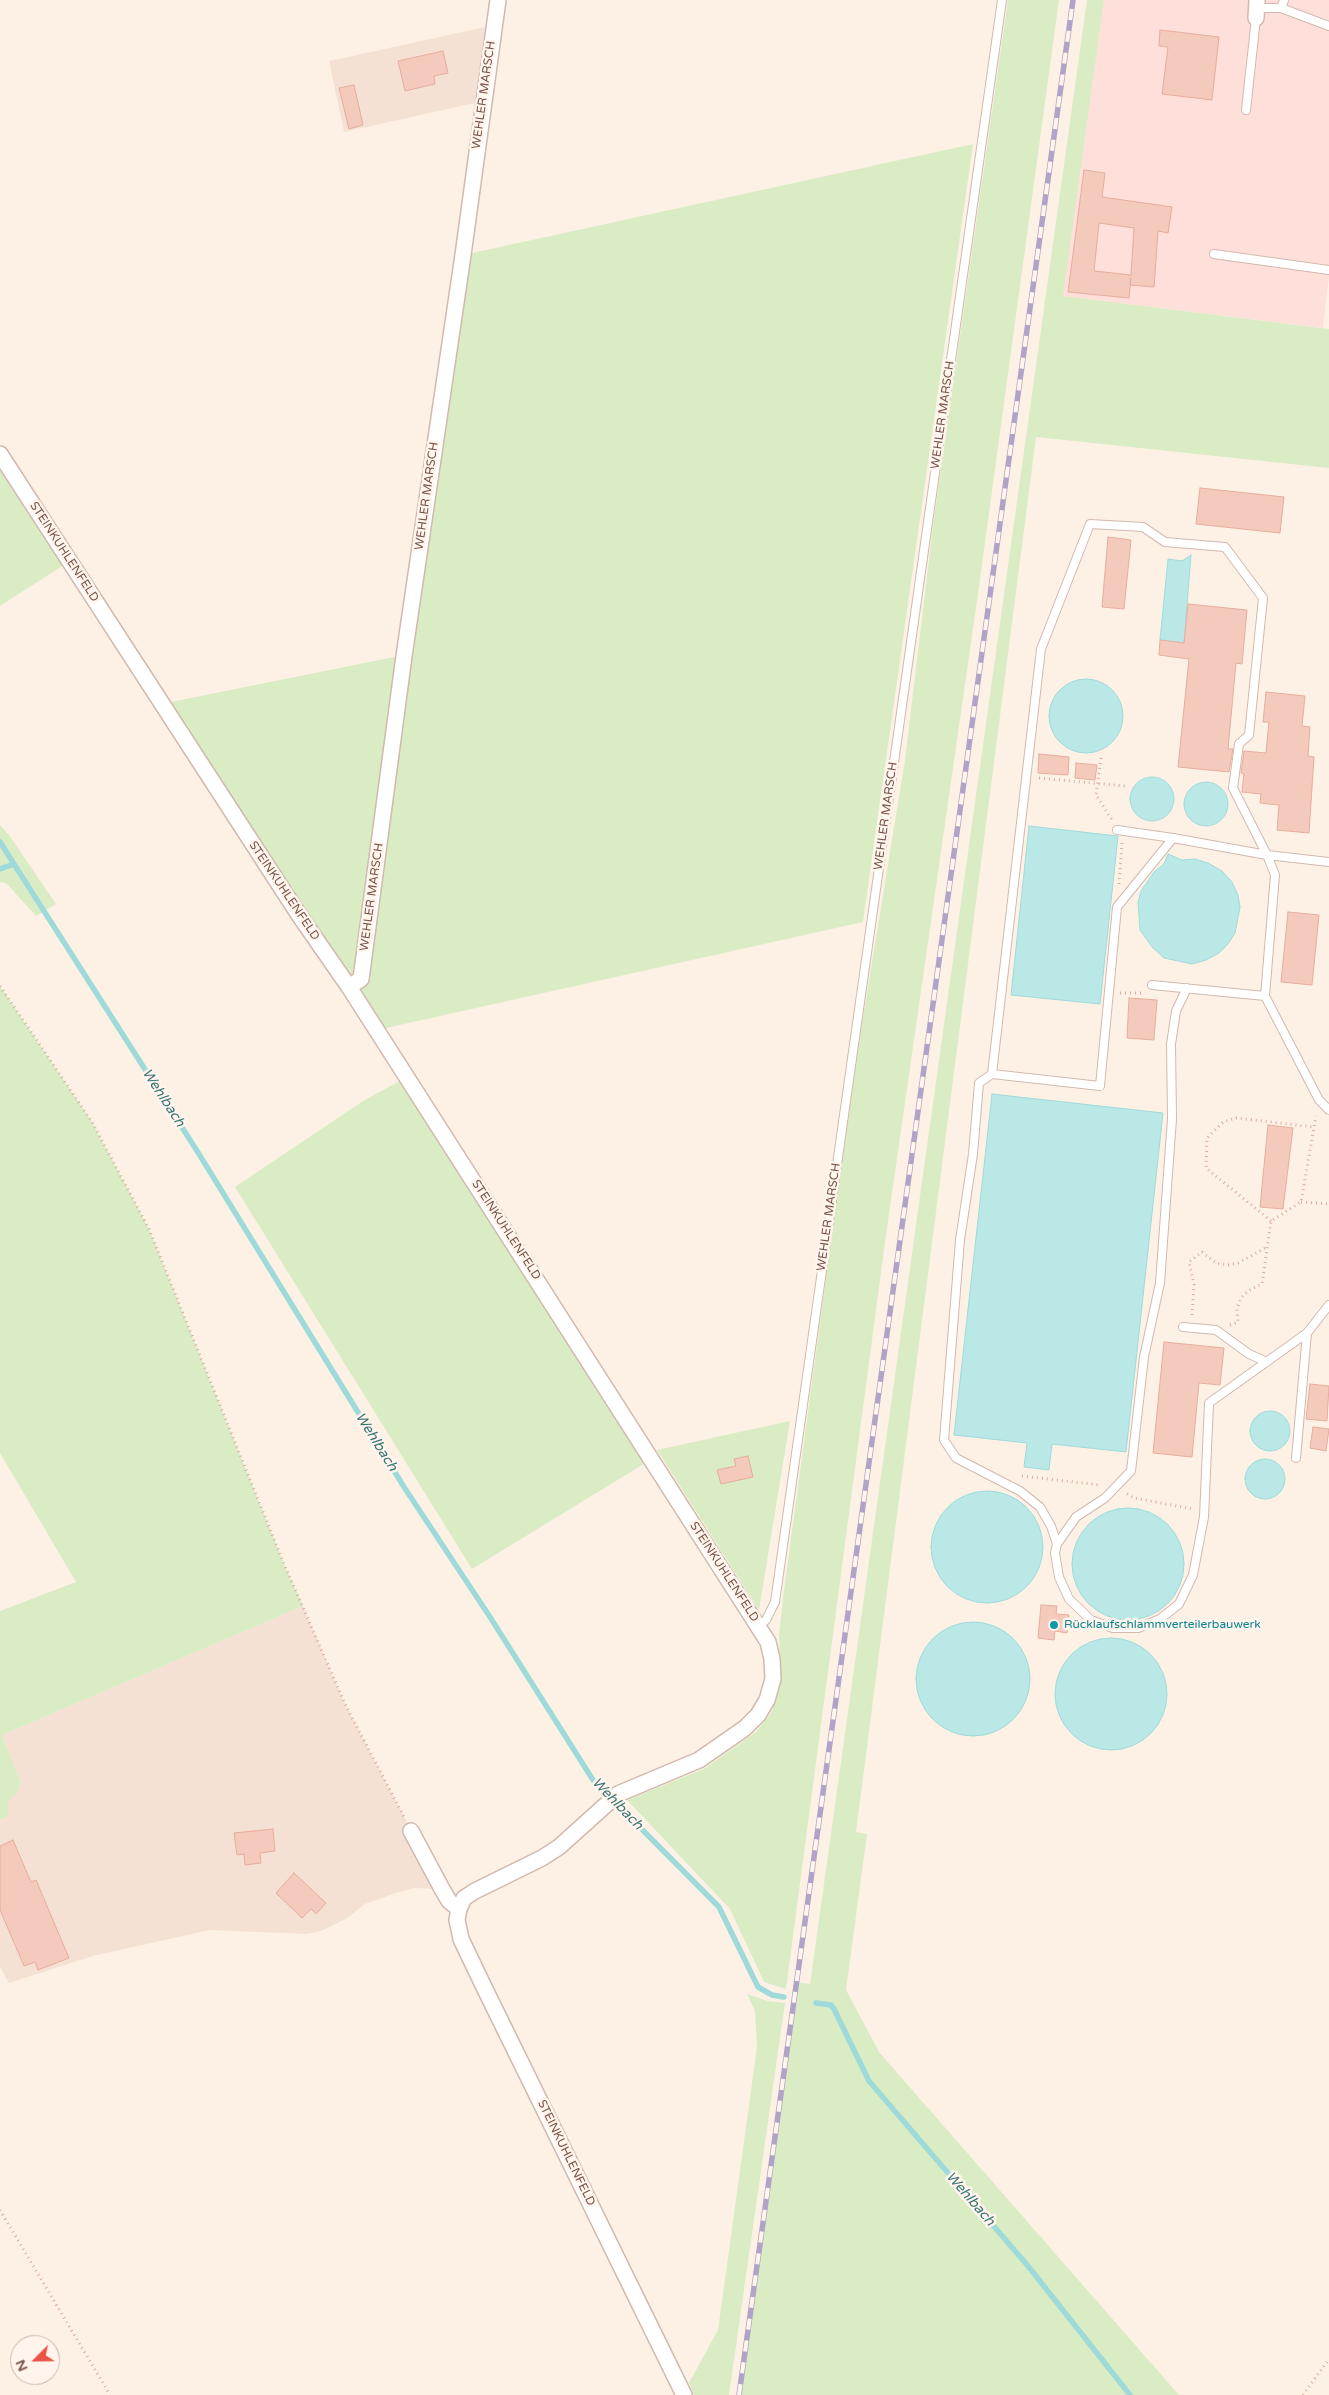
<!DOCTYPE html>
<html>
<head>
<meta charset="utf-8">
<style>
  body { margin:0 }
  #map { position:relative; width:1329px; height:2395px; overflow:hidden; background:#fdf1e6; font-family:"Varela Round",sans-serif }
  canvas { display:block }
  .north { position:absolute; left:10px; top:2335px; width:50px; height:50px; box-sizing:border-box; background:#fff5ed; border:1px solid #c9b4ab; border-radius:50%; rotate:247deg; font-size:14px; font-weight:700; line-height:20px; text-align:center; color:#785349 }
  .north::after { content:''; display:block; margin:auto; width:18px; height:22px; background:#eb5347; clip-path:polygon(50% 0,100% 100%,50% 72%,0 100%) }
</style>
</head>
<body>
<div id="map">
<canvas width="1329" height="2395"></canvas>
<div class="north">N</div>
</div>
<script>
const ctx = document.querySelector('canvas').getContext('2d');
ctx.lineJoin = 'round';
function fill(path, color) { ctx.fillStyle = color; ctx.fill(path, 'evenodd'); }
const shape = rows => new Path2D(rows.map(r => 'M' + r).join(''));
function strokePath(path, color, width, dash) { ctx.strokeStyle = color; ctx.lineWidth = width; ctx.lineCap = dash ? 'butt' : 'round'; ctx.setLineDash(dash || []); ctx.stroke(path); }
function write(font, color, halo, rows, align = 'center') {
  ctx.font = font + ' "Varela Round",sans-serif'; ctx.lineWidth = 5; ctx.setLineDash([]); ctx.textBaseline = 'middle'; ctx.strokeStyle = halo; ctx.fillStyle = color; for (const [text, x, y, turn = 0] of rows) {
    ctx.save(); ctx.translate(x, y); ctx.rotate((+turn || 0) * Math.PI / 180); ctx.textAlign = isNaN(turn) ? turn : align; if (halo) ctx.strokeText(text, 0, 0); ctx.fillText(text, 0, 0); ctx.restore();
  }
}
fill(shape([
  [490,26,479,102,344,132,329,61],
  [303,1606,345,1704,442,1889,414,1888,396,1893,365,1904,346,1919,321,1931,307,1934,210,1930,93,1956,9,1983,0,1967,0,1820,9,1816,6,1803,17,1793,21,1782,2,1735]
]), '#f5e1d4');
fill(shape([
  [1104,0,1329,0,1329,275,1323,328,1062,296]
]), '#fedfd9');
fill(shape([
  [1008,0,1059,0,978,594,885,1242,786,1989,764,1982,730,1909,627,1800,704,1769,756,1732,772,1712,781,1678,779,1636,783,1598,852,1085,905,760,934,518],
  [1087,0,1104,0,1063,296,1329,329,1329,468,1036,437,856,1832,867,1834,846,1990,879,2052,1179,2395,739,2395,796,1982,810,1984],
  [973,144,863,922,377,1030,161,704,404,655,463,255],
  [0,454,70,561,0,606],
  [0,825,9,835,56,904,36,916,6,883,0,882],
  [0,986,92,1122,149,1229,284,1564,303,1606,2,1735,21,1782,17,1793,7,1803,9,1816,0,1820,0,1611,76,1582,0,1453],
  [407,1077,652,1459,472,1569,235,1187,363,1101],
  [790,1421,759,1610,657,1450],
  [747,1994,768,2001,785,2003,729,2395,694,2395,689,2383,718,2330,757,2047,755,2011]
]), '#daecc4');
const water = shape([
  [1191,555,1184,643,1160,640,1168,559,1182,561,1191,555],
  '1049 716a37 37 0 1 1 74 0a37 37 0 1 1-74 0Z',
  '1130 799a22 22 0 1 1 44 0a22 22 0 1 1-44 0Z',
  '1184 804a22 22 0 1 1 44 0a22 22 0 1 1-44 0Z',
  [1029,826,1118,836,1100,1004,1011,995,1029,826],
  [1168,854,1182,860,1195,859,1208,863,1222,871,1232,882,1238,895,1240,907,1235,933,1228,944,1219,953,1206,960,1192,964,1164,958,1152,947,1140,930,1138,902,1141,891,1154,872,1164,864,1168,854],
  [992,1094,1163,1113,1126,1452,1052,1444,1049,1470,1024,1467,1027,1443,954,1435,992,1094],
  '1250 1431a20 20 0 1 1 40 0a20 20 0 1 1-40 0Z',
  '1245 1479a20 20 0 1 1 40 0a20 20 0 1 1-40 0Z',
  '931 1547a56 56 0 1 1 112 0a56 56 0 1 1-112 0Z',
  '1072 1564a56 56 0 1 1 112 0a56 56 0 1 1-112 0Z',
  '916 1679a57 57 0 1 1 114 0a57 57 0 1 1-114 0Z',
  '1055 1694a56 56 0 1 1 112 0a56 56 0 1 1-112 0Z'
]);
fill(water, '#b9e8e7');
strokePath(water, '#9fdada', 1);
strokePath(shape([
  [0,842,14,864],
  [0,869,14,864,199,1154,404,1487,490,1617,593,1780,719,1907,758,1987,772,1995,784,1997],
  [816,2003,831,2005,834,2009,869,2081,1028,2266,1130,2395]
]), '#9fdada', 5.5);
const building = shape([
  [1160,30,1219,37,1212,100,1162,94,1168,47,1159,46,1160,30],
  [443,51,448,73,434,76,435,84,405,91,398,61,443,51],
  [354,85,363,125,349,129,339,88,354,85],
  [1084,170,1105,173,1102,197,1172,207,1168,233,1158,231,1154,287,1130,285,1131,278,1129,298,1068,292,1084,170],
  [1099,223,1134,228,1131,275,1094,271,1099,223],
  [1200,488,1284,497,1280,533,1196,524,1200,488],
  [1108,537,1131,540,1124,609,1102,607,1108,537],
  [1188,604,1247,610,1242,664,1236,663,1228,749,1233,749,1229,772,1178,767,1189,659,1159,655,1160,640,1184,643,1188,604],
  [1266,692,1305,696,1302,726,1310,727,1308,756,1314,757,1309,833,1277,830,1279,805,1260,803,1261,794,1242,792,1244,774,1241,773,1244,751,1266,753,1269,722,1263,722,1266,692],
  [1039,754,1069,757,1068,775,1038,773,1039,754],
  [1076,763,1097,765,1095,780,1075,778,1076,763],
  [1288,912,1319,915,1312,985,1281,982,1288,912],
  [1129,998,1157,1000,1154,1040,1127,1038,1129,998],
  [1268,1125,1293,1128,1283,1209,1260,1207,1268,1125],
  [1164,1342,1224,1348,1220,1385,1199,1383,1192,1457,1153,1453,1164,1342],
  [1310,1384,1329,1386,1327,1421,1306,1419,1310,1384],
  [1313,1427,1329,1429,1326,1451,1310,1448,1313,1427],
  [748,1456,753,1477,721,1484,717,1470,736,1466,734,1459,748,1456],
  [1041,1605,1057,1606,1056,1614,1069,1615,1067,1633,1055,1631,1054,1640,1038,1638,1041,1605],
  [273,1829,275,1851,260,1853,261,1863,245,1865,244,1854,237,1855,234,1833,273,1829],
  [13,1840,31,1882,36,1880,69,1958,38,1970,35,1962,24,1966,0,1910,0,1846,13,1840],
  [294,1873,326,1903,316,1914,311,1909,302,1918,276,1893,294,1873]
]);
fill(building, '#f4cabd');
strokePath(building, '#e7ad9c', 1);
const lane = shape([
  [1284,0,1281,8,1329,26],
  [1256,8,1281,8],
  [1246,110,1256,18],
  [1214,254,1329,270],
  [1117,830,1173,838],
  [1329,862,1267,855,1173,838,1117,907,1100,1086,992,1074,1041,649,1090,524,1143,527,1165,542,1225,547,1263,598,1249,735,1239,744,1233,788,1267,855,1275,875,1265,996,1319,1100,1329,1110],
  [1152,985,1265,996],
  [992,1074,979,1083,973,1154,960,1240,944,1440,956,1458,1020,1491,1040,1507,1051,1526,1057,1544,1055,1553,1059,1577,1069,1599,1091,1620,1113,1628,1138,1628,1160,1619,1179,1604,1193,1575,1204,1517,1209,1403,1307,1333,1329,1305],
  [1183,1327,1216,1330,1249,1354,1267,1362],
  [1296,1458,1307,1333],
  [1057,1544,1076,1517,1105,1498,1131,1471,1144,1357,1160,1283,1172,1119,1171,1044,1176,1011,1187,988],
  [759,1626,766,1620,775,1602,1002,0]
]);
const street = shape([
  [1256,18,1257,0],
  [0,454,299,915,349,987,768,1642,772,1659,773,1679,767,1700,758,1715,745,1728,699,1760,618,1794,559,1847,542,1858,475,1891,464,1898,459,1909,457,1920,461,1939,482,1983,684,2395],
  [349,987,361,979,404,656,463,255,498,0],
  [411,1831,442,1889,449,1901,459,1909]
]);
strokePath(lane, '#d2b9ae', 10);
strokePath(street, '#d2b9ae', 18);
strokePath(shape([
  [1101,758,1096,795,1112,820],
  [1039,778,1125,786],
  [1119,884,1122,843],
  [0,986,92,1122,149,1229,284,1564,345,1704,404,1817],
  [1120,993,1144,993],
  [1301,1202,1329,1204],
  [1271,1221,1206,1168,1207,1138,1223,1122,1236,1118,1314,1127],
  [1192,1315,1194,1285,1189,1262,1202,1252,1216,1263,1228,1265,1238,1263,1267,1247],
  [1230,1325,1238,1322,1237,1308,1242,1297,1248,1291,1262,1284,1271,1221,1301,1202,1316,1116],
  [1022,1476,1100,1485],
  [1127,1494,1134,1498,1193,1509],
  [0,2210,110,2395],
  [1303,2395,1329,2359]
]), '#d9ad9f', 3, [1, 4]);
strokePath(lane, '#fff', 8);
strokePath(street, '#fff', 15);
const rail = shape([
  [739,2395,1073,0]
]);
strokePath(rail, '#b1a3c8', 5.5);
strokePath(rail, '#fff5ed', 4, [11]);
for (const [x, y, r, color] of [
  [1054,1625,5,"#0f9aa8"]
]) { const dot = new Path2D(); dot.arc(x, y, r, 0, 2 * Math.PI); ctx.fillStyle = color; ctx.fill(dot); strokePath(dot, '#fff5ed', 2); }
write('12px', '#785349', '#fff5ed', [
  ["WEHLER MARSCH",484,95,-82],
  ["WEHLER MARSCH",943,415,-82],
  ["WEHLER MARSCH",427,496,-82],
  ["STEINKUHLENFELD",64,552,57],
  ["WEHLER MARSCH",886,816,-82],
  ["STEINKUHLENFELD",284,891,56],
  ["WEHLER MARSCH",372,897,-82],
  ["WEHLER MARSCH",829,1217,-82],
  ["STEINKUHLENFELD",506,1230,57],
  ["STEINKUHLENFELD",724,1572,57],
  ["STEINKUHLENFELD",566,2153,64]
]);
write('12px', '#0d838f', '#fff5ed', [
  ["Rücklaufschlammverteilerbauwerk",1064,1625]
], 'left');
write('italic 14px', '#3a7576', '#fff5ed', [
  ["Wehlbach",163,1098,57],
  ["Wehlbach",376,1442,58],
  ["Wehlbach",617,1804,46],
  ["Wehlbach",970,2199,49]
]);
</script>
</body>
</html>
